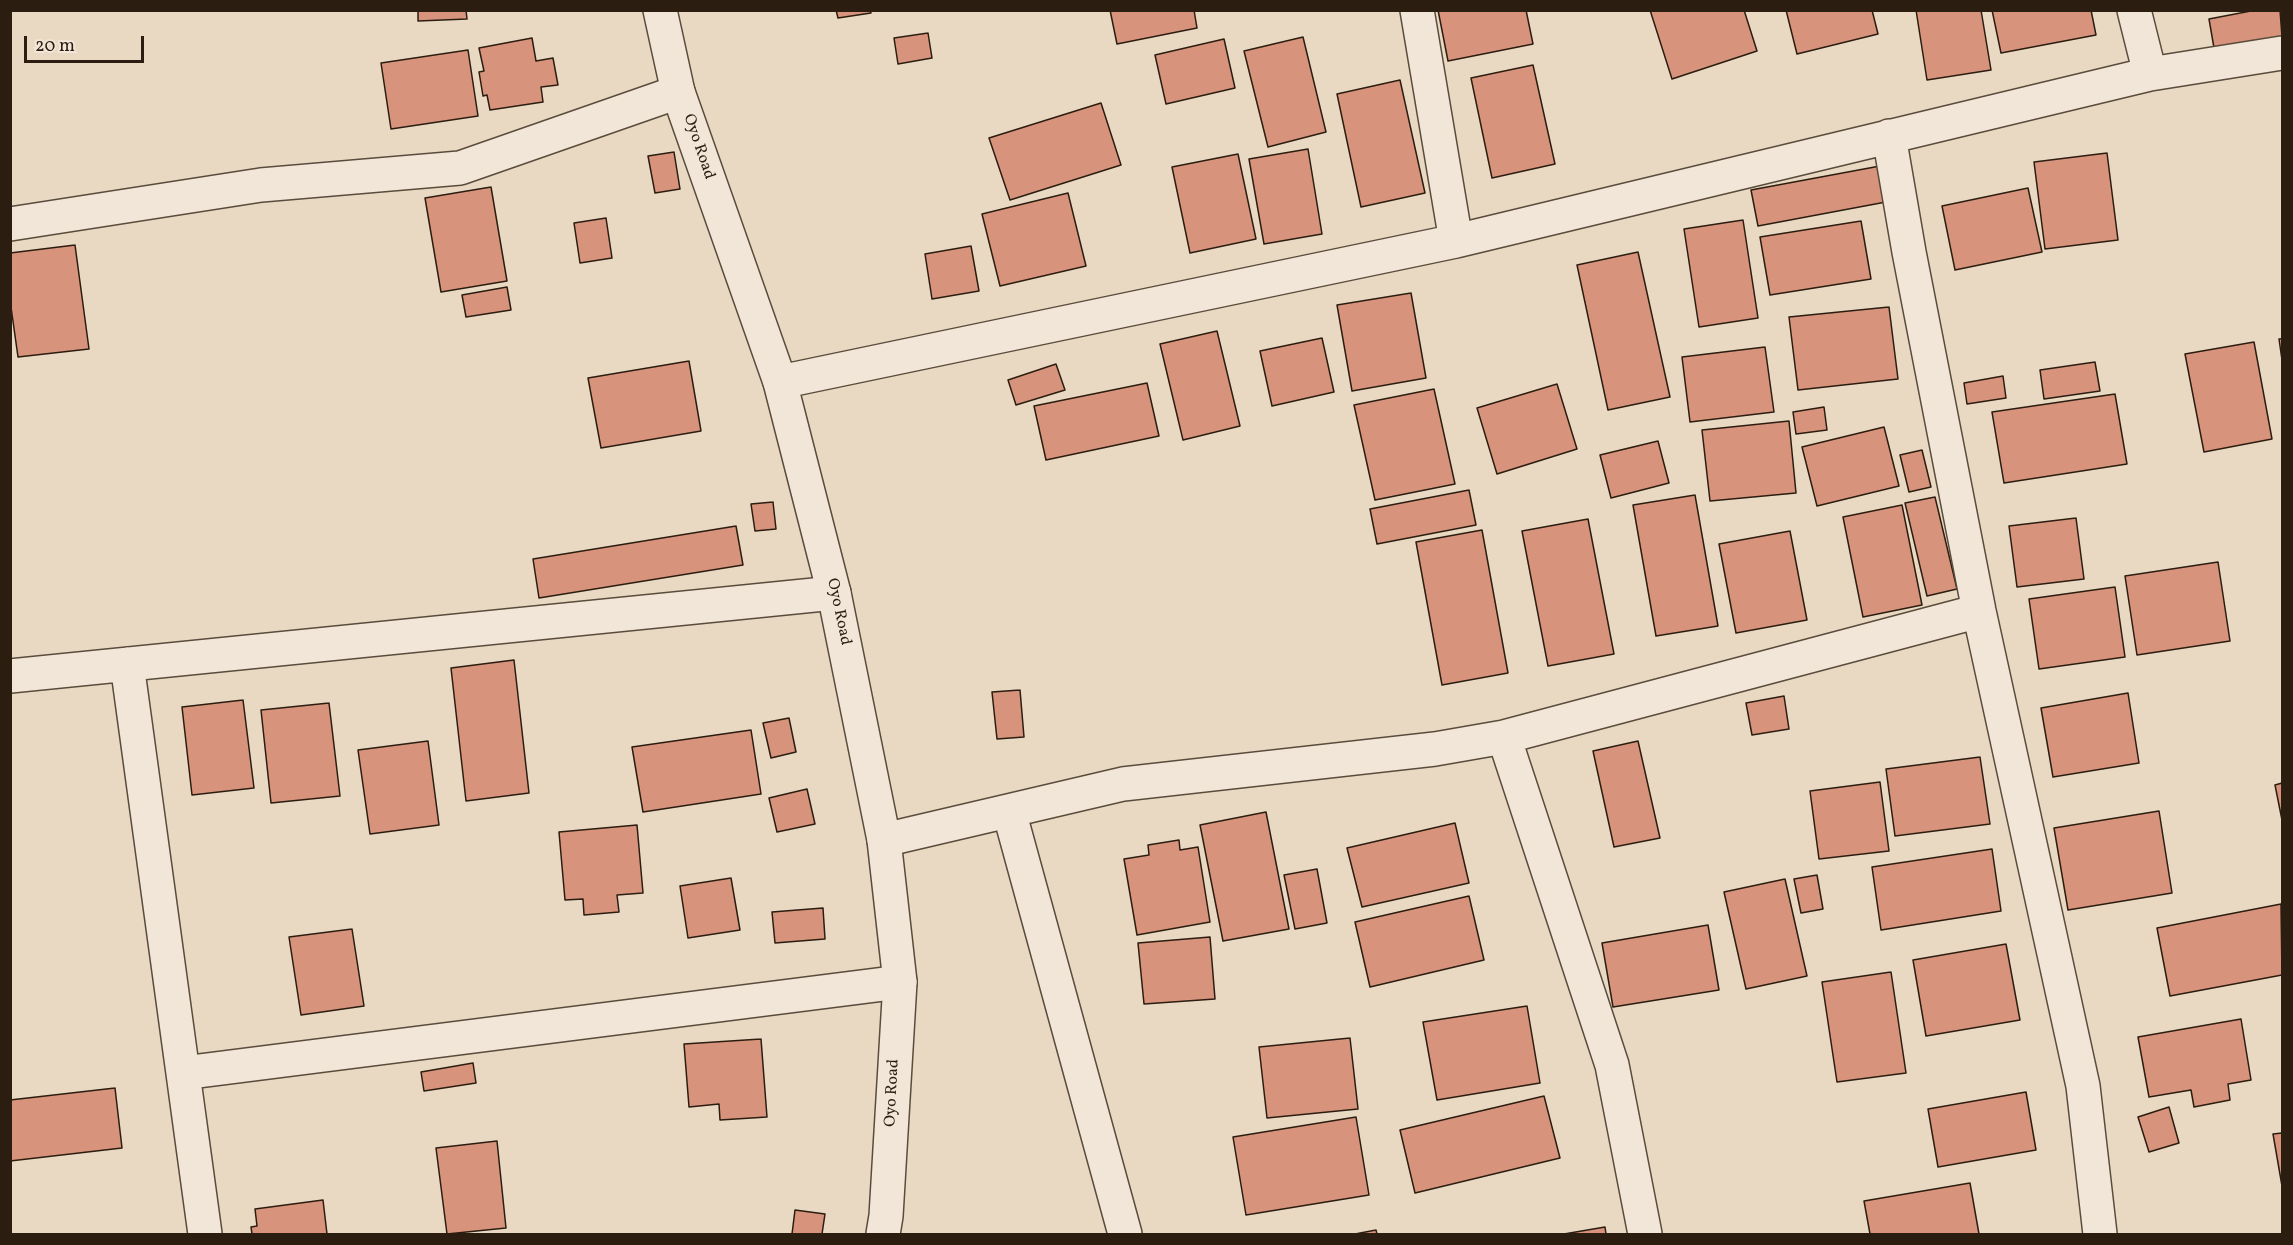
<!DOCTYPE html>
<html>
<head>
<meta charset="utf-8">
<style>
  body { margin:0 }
  #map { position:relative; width:2293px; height:1245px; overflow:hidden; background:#e9d9c2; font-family:Vollkorn,serif }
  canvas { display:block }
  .frame { position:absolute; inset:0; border:12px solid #2b1d10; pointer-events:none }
  .scale { position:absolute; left:24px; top:36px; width:120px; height:27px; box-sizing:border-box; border:3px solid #2b1d10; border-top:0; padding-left:8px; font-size:18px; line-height:21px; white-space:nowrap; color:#2b1d10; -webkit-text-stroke:4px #f1e6d7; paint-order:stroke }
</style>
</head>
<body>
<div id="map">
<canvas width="2293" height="1245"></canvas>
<div class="frame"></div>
<div class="scale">20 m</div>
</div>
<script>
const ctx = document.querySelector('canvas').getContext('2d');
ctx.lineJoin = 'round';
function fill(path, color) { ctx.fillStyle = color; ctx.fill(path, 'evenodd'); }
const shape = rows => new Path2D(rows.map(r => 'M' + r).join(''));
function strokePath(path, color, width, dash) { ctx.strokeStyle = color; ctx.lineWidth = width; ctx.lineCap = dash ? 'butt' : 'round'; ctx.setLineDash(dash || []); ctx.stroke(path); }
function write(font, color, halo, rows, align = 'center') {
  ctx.font = font + ' Vollkorn,serif'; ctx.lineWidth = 4.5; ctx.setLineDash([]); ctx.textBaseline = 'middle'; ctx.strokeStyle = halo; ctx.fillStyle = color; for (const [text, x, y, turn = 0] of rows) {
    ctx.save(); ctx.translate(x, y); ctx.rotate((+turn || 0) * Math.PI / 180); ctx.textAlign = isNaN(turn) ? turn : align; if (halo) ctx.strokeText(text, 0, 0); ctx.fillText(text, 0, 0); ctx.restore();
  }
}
const building = shape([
  [418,10,466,10,467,19,418,21,418,10],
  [836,10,870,10,871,13,838,18,836,10],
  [1110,10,1194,10,1197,28,1117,44,1110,10],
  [1438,10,1526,10,1533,44,1448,61,1438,10],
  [1650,10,1744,10,1757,51,1672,79,1650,10],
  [1786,10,1872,10,1878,34,1797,54,1786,10],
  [1916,10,1981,10,1991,70,1927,80,1916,10],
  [1992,10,2091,10,2096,35,2001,53,1992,10],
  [2256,10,2280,10,2282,37,2214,48,2209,19,2256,10],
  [928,33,932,58,898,64,894,38,928,33],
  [1303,37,1326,132,1268,147,1244,51,1303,37],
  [532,38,536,61,553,58,558,85,541,87,543,102,490,110,487,95,483,96,479,72,484,71,479,48,532,38],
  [1224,39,1235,88,1166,104,1155,55,1224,39],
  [468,50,478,116,391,129,381,63,468,50],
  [1533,65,1555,164,1492,178,1471,78,1533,65],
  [1400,80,1425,193,1361,207,1337,94,1400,80],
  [1101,103,1121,165,1010,200,989,138,1101,103],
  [1308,149,1322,234,1264,244,1249,159,1308,149],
  [674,152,680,189,655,193,648,156,674,152],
  [2107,153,2118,240,2045,249,2034,162,2107,153],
  [1238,154,1256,239,1190,253,1172,167,1238,154],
  [1880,166,1886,202,1758,226,1751,190,1880,166],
  [491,187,507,281,441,292,425,198,491,187],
  [2028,188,2042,252,1955,270,1942,206,2028,188],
  [1068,193,1086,266,1000,286,982,214,1068,193],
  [606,218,612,258,580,263,574,223,606,218],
  [1743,220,1758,318,1699,327,1684,229,1743,220],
  [1861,221,1871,279,1770,295,1760,237,1861,221],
  [75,245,89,349,18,357,10,300,10,253,75,245],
  [971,246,979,291,932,299,925,254,971,246],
  [1638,252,1670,397,1608,410,1577,265,1638,252],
  [507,287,511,310,466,317,462,295,507,287],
  [1411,293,1426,378,1352,391,1337,305,1411,293],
  [1889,307,1898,379,1798,390,1789,317,1889,307],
  [1217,331,1240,426,1183,440,1160,344,1217,331],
  [1322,338,1334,392,1272,406,1260,351,1322,338],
  [2279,339,2282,339,2282,360,2279,339],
  [2254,342,2272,439,2204,452,2185,354,2254,342],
  [1765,347,1774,412,1690,422,1682,357,1765,347],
  [689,361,701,431,601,448,588,378,689,361],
  [2095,362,2100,391,2044,399,2040,370,2095,362],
  [1056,364,1065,390,1016,405,1008,380,1056,364],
  [2003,376,2006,398,1967,404,1964,383,2003,376],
  [1147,383,1159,436,1046,460,1034,406,1147,383],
  [1557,384,1577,449,1497,474,1477,408,1557,384],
  [1434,389,1455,484,1375,500,1354,405,1434,389],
  [2115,394,2127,464,2004,483,1992,412,2115,394],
  [1824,407,1827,430,1796,434,1793,412,1824,407],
  [1789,421,1796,493,1710,501,1702,430,1789,421],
  [1884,427,1899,486,1817,506,1802,447,1884,427],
  [1658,441,1669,483,1611,498,1600,455,1658,441],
  [1922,450,1931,487,1909,492,1900,455,1922,450],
  [1469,490,1476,525,1377,544,1370,509,1469,490],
  [1695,495,1718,626,1656,636,1633,505,1695,495],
  [1935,497,1957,589,1927,596,1905,503,1935,497],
  [773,502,776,529,755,531,751,504,773,502],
  [1902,505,1922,605,1863,617,1843,517,1902,505],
  [2076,518,2084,579,2017,587,2009,526,2076,518],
  [1588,519,1614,654,1548,666,1522,531,1588,519],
  [736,526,743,565,539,598,533,559,736,526],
  [1482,530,1508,673,1442,685,1416,542,1482,530],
  [1790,531,1807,620,1736,633,1719,544,1790,531],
  [2218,562,2230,641,2137,655,2125,576,2218,562],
  [2115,587,2125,657,2039,669,2029,599,2115,587],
  [514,660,529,793,466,801,451,668,514,660],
  [1020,690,1024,737,997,739,992,692,1020,690],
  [2128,693,2139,763,2053,777,2041,708,2128,693],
  [1784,696,1789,729,1752,735,1746,703,1784,696],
  [243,700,254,788,192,795,182,707,243,700],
  [329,703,340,796,271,803,261,710,329,703],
  [789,718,796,752,771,758,763,723,789,718],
  [751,730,761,794,643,812,632,747,751,730],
  [428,741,439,825,370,834,358,750,428,741],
  [1638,741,1660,838,1614,847,1593,751,1638,741],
  [1980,757,1990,824,1895,836,1886,769,1980,757],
  [1880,782,1889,851,1819,859,1810,791,1880,782],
  [2282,783,2282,820,2275,785,2282,783],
  [807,789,815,824,777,832,769,798,807,789],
  [2159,811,2172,893,2068,910,2054,828,2159,811],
  [1266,812,1289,929,1223,941,1200,825,1266,812],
  [1455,823,1469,883,1362,907,1347,848,1455,823],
  [637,825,643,893,617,895,619,912,584,915,583,899,565,900,559,832,637,825],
  [1179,840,1180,850,1198,847,1210,922,1137,935,1124,859,1149,855,1148,845,1179,840],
  [1992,849,2001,911,1881,930,1872,867,1992,849],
  [1317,869,1327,923,1295,929,1284,875,1317,869],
  [1817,875,1823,909,1801,913,1794,879,1817,875],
  [731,878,740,930,688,938,680,886,731,878],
  [1785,879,1807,976,1746,989,1724,892,1785,879],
  [1469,896,1484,960,1370,987,1355,922,1469,896],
  [2281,904,2282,975,2170,996,2157,928,2281,904],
  [823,908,825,939,775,943,772,912,823,908],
  [1708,925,1719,990,1613,1007,1602,943,1708,925],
  [352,929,364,1006,301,1015,289,937,352,929],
  [1210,937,1215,999,1144,1004,1138,943,1210,937],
  [2006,944,2020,1020,1926,1036,1913,960,2006,944],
  [1891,972,1906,1073,1837,1082,1822,982,1891,972],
  [1527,1006,1540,1083,1437,1100,1423,1022,1527,1006],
  [2241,1019,2251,1080,2228,1084,2230,1100,2194,1107,2191,1090,2149,1097,2138,1037,2241,1019],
  [1350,1038,1358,1109,1267,1118,1259,1047,1350,1038],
  [761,1039,767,1117,720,1120,719,1104,689,1107,684,1044,761,1039],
  [473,1063,476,1083,424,1091,421,1072,473,1063],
  [115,1088,122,1148,10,1161,10,1100,115,1088],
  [2026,1092,2036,1150,1938,1167,1928,1109,2026,1092],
  [1544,1096,1560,1158,1415,1193,1400,1130,1544,1096],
  [2169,1107,2179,1143,2149,1152,2138,1117,2169,1107],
  [1356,1117,1369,1195,1246,1215,1233,1137,1356,1117],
  [2282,1133,2282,1186,2273,1134,2282,1133],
  [497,1141,506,1228,447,1234,436,1148,497,1141],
  [1970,1183,1979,1234,1870,1234,1864,1201,1970,1183],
  [323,1200,327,1234,252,1234,251,1227,257,1226,255,1209,323,1200],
  [795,1210,825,1214,822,1234,792,1234,795,1210],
  [1605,1227,1606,1234,1564,1234,1605,1227],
  [1376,1230,1377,1234,1355,1234,1376,1230]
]);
fill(building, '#d7937c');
strokePath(building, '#2b1d10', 1.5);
const minor = shape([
  [1417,10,1456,241],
  [2134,10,2150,74],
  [1889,136,1909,252,1979,611,2083,1086,2100,1234],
  [10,224,261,185,460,168,678,92],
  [780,382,1456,241,2150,74,2282,53],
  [127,664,205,1234],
  [10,676,834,593],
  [1504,737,1612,1065,1645,1234],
  [1009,811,1125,1234],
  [884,840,1123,784,1435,749,1504,737,1979,611],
  [183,1073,900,982]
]);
const tertiary = shape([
  [660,10,678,92,780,382,834,593,884,840,900,982,886,1216,883,1234]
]);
strokePath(minor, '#5a4c3c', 36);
strokePath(tertiary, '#5a4c3c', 36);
strokePath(minor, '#f1e6d7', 33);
strokePath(tertiary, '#f1e6d7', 33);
write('16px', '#2b1d10', '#f1e6d7', [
  ["Oyo Road",698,147,71],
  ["Oyo Road",838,612,78],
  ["Oyo Road",893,1093,-87]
]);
</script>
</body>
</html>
